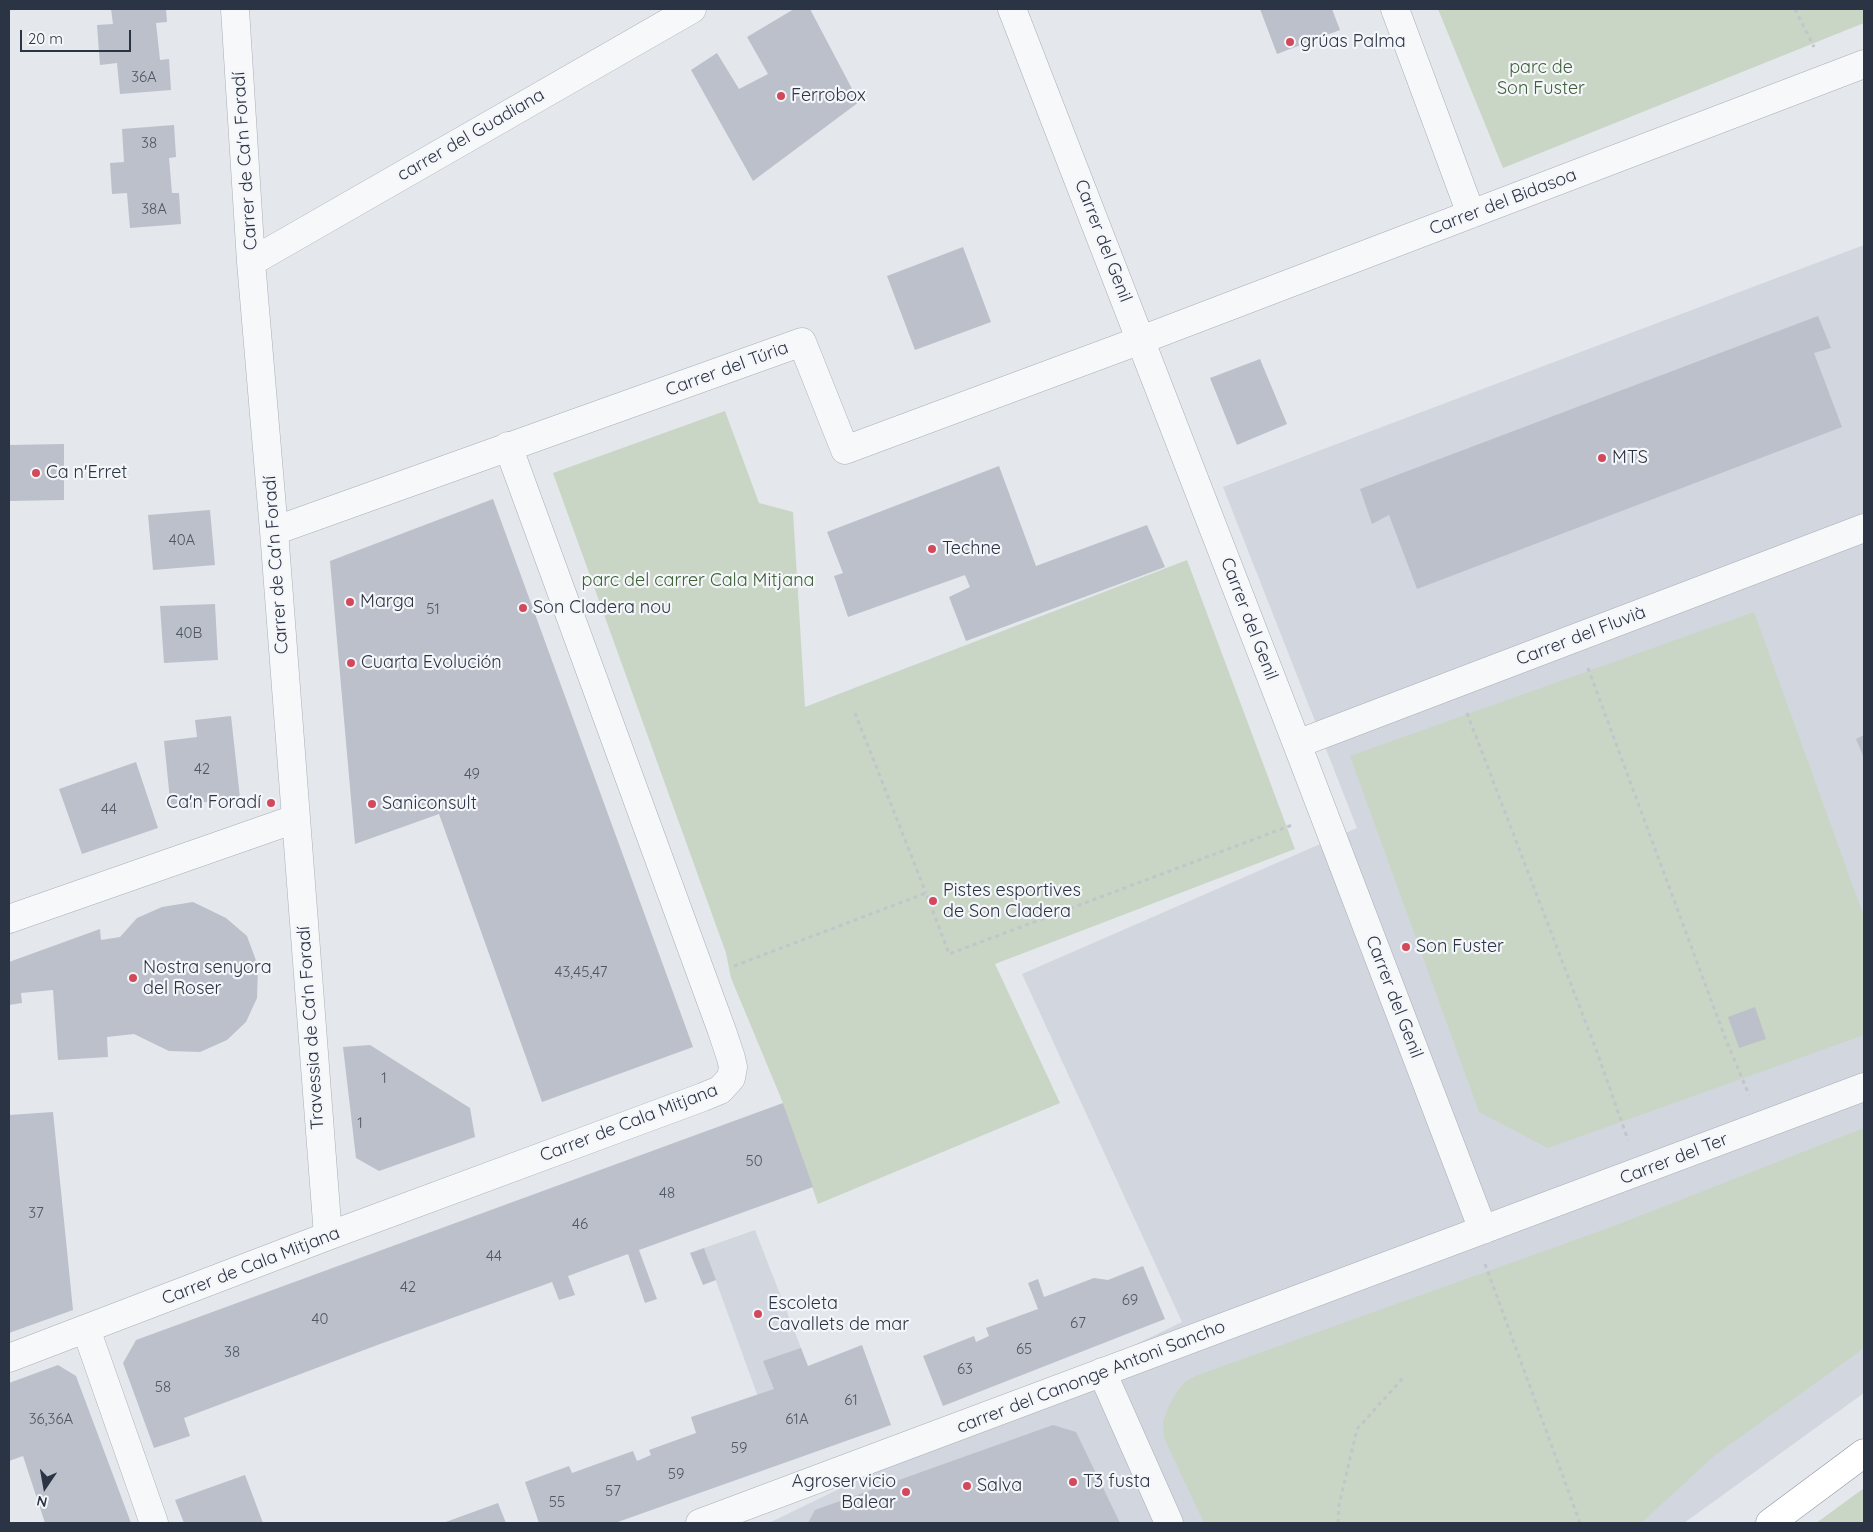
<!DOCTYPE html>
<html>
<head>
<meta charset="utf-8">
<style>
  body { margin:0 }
  #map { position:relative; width:1873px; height:1532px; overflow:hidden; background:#e4e7ec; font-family:Quicksand,sans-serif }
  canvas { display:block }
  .frame { position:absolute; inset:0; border:10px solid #2b3445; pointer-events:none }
  .north { position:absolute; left:20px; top:1462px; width:50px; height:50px; -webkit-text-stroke:4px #f4f6f9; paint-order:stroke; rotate:192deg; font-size:14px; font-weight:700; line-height:20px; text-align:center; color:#2b3445 }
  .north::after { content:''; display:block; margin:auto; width:18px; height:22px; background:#2b3445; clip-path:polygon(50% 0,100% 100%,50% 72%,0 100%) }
  .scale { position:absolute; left:20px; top:30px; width:111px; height:22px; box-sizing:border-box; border:2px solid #2b3445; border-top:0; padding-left:6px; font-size:15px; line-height:18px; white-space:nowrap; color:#2b3445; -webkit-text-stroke:4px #f4f6f9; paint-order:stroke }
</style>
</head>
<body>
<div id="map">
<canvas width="1873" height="1532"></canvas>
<div class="frame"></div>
<div class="north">N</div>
<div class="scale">20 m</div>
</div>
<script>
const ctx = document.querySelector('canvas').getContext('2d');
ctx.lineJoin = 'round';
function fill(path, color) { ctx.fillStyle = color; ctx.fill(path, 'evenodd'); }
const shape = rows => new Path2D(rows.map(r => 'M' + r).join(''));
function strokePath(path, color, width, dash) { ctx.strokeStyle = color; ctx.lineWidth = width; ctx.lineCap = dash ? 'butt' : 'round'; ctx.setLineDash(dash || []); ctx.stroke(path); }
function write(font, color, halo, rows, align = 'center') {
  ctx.font = font + ' Quicksand,sans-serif'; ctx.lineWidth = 4.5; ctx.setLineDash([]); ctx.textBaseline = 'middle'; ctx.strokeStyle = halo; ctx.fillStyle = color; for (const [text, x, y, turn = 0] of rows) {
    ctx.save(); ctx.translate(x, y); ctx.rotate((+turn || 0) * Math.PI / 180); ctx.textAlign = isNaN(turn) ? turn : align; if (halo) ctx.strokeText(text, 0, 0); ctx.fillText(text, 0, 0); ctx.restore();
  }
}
fill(shape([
  [1864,245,1864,1393,1684,1523,769,1523,1182,1322,1022,974,1357,828,1223,487],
  [755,1230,801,1348,836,1444,782,1463,704,1248]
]), '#d2d6de');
fill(shape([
  [1438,9,1864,9,1864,23,1503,168],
  [725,411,759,503,793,512,805,707,1187,560,1295,849,995,964,1060,1103,818,1204,783,1103,731,978,726,953,553,473],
  [1754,612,1864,917,1864,1035,1548,1148,1479,1112,1350,756],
  [1864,1128,1864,1348,1714,1456,1641,1523,1204,1523,1164,1438,1163,1422,1169,1406,1176,1393,1185,1382,1198,1375,1614,1226],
  [1864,1488,1864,1523,1816,1523,1819,1521]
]), '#c9d6c5');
fill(shape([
  [111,9,166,9,167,22,156,23,160,60,169,59,171,90,120,94,117,63,100,65,97,25,113,24],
  [794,9,810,9,859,102,753,181,691,70,717,53,739,89,768,74,747,37],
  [1260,9,1332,9,1340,30,1277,54],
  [174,125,176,157,169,158,172,193,179,193,181,224,130,228,127,193,112,194,110,163,124,162,122,129],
  [963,247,991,322,915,350,887,276],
  [1818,316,1831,348,1814,353,1842,427,1417,589,1389,515,1372,524,1360,489],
  [1260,359,1287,424,1237,445,1210,378],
  [64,444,64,500,9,501,9,445],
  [999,466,1036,566,1147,525,1165,567,966,641,949,597,970,587,965,575,848,617,834,576,843,573,827,532],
  [493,499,693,1047,542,1102,439,814,355,844,330,561],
  [210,510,215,565,153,570,148,515],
  [215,604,218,660,164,663,160,606],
  [231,716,240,798,197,803,196,807,171,810,164,741,197,737,195,720],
  [1864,735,1864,758,1856,739],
  [136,762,158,828,82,854,59,789],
  [193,902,226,918,247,936,258,966,257,998,246,1022,227,1040,200,1052,169,1051,134,1034,107,1037,108,1057,58,1060,53,990,21,993,22,1003,9,1005,9,962,100,929,101,940,120,937,137,918,162,907],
  [1755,1007,1766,1039,1739,1048,1728,1017],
  [370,1045,470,1108,475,1137,379,1171,356,1158,343,1047],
  [783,1103,813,1187,639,1250,657,1299,645,1303,628,1254,568,1276,575,1295,559,1300,552,1282,380,1344,184,1418,190,1436,154,1448,123,1363,136,1340],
  [53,1112,73,1310,9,1333,9,1115],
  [704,1248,716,1280,703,1285,690,1253],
  [1143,1266,1165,1319,943,1406,923,1356,974,1336,976,1342,989,1336,986,1328,1038,1309,1028,1283,1038,1279,1044,1297,1094,1278,1108,1280],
  [862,1345,891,1425,615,1523,539,1523,525,1482,569,1466,572,1473,633,1451,637,1461,651,1455,649,1450,696,1433,691,1417,774,1389,763,1361,801,1348,808,1366],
  [58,1365,76,1376,131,1523,45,1523,23,1456,9,1461,9,1383],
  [1053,1425,1076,1432,1120,1523,808,1523,815,1510],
  [245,1475,263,1523,184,1523,175,1500],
  [498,1503,506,1523,443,1523]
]), '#bbc0ca');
const street = shape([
  [235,9,251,262,274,531,328,1236],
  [1012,9,1297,744,1483,1230],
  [1395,9,1471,214],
  [251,262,692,9],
  [274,531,802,342,845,450,1141,340,1864,64],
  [1297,744,1864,528],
  [9,919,295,819],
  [86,1329,154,1523],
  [9,1358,328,1236,703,1097,720,1090,731,1078,733,1067,731,1058,722,1031,508,446],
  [1102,1372,1169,1523],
  [700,1523,1864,1087]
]);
const highway = shape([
  [1770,1523,1864,1453]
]);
strokePath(street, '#a9aeb7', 29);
strokePath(highway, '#8b94a3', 29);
strokePath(shape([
  [1795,9,1814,47],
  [1588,668,1724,1035,1749,1095],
  [855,713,926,893],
  [1467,713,1597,1052,1628,1140],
  [734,966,926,893,949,954,1292,825],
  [1485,1264,1580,1523],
  [1338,1523,1339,1505,1357,1429,1403,1378]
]), '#c2c5cb', 3, [4, 4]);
strokePath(street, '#f7f8fa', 28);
strokePath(highway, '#fff', 28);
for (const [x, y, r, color] of [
  [1290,42,5,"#d1495b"],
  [781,96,5,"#d1495b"],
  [1602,458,5,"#d1495b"],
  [36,473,5,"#d1495b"],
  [932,549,5,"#d1495b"],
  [350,602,5,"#d1495b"],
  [523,608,5,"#d1495b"],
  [351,663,5,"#d1495b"],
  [271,803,5,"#d1495b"],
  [372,804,5,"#d1495b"],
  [933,901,5,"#d1495b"],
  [1406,947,5,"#d1495b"],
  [133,978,5,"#d1495b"],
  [758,1314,5,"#d1495b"],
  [1073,1482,5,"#d1495b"],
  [967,1486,5,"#d1495b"],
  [906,1492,5,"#d1495b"]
]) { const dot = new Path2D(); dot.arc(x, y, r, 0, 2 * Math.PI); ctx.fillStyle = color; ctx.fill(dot); strokePath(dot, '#f4f6f9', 2); }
write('15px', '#4f5766', null, [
  ["36A",144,77],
  ["38",149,143],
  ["38A",154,209],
  ["40A",182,540],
  ["51",433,609],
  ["40B",189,633],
  ["42",202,769],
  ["49",472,774],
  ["44",109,809],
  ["43,45,47",581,972],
  ["1",384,1078],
  ["1",360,1123],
  ["50",754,1161],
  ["48",667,1193],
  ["37",36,1213],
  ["46",580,1224],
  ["44",494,1256],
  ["42",408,1287],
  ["69",1130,1300],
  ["40",320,1319],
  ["67",1078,1323],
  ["65",1024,1349],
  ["38",232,1352],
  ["63",965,1369],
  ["58",163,1387],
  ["61",851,1400],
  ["36,36A",51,1419],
  ["61A",797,1419],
  ["59",739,1448],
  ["59",676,1474],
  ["57",613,1491],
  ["55",557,1502]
]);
write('18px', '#2b3445', '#f4f6f9', [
  ["grúas Palma",1300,42],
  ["Ferrobox",791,96],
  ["MTS",1612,458],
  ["Ca n'Erret",46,473],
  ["Techne",942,549],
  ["Marga",360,602],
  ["Son Cladera nou",533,608],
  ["Cuarta Evolución",361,663],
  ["Ca'n Foradí",261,803,"right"],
  ["Saniconsult",382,804],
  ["Pistes esportives",943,891],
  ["de Son Cladera",943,912],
  ["Son Fuster",1416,947],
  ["Nostra senyora",143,968],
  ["del Roser",143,989],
  ["Escoleta",768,1304],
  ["Cavallets de mar",768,1325],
  ["Agroservicio",896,1482,"right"],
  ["Balear",896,1503,"right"],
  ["T3 fusta",1083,1482],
  ["Salva",977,1486]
], 'left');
write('18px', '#3f6138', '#f4f6f9', [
  ["parc de",1541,68],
  ["Son Fuster",1541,89],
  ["parc del carrer Cala Mitjana",698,581]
]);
write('18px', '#2b3445', '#f4f6f9', [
  ["carrer del Guadiana",471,135,-30],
  ["Carrer de Ca'n Foradí",245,161,-94],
  ["Carrer del Bidasoa",1503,202,-21],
  ["Carrer del Genil",1103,241,69],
  ["Carrer del Túria",727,369,-20],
  ["Carrer de Ca'n Foradí",276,565,-94],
  ["Carrer del Genil",1249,619,69],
  ["Carrer del Fluvià",1581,636,-21],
  ["Carrer del Genil",1394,997,69],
  ["Travessia de Ca'n Foradí",311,1028,-94],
  ["Carrer de Cala Mitjana",629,1123,-21],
  ["Carrer del Ter",1674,1159,-21],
  ["Carrer de Cala Mitjana",251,1266,-21],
  ["carrer del Canonge Antoni Sancho",1091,1377,-21]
]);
</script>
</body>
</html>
